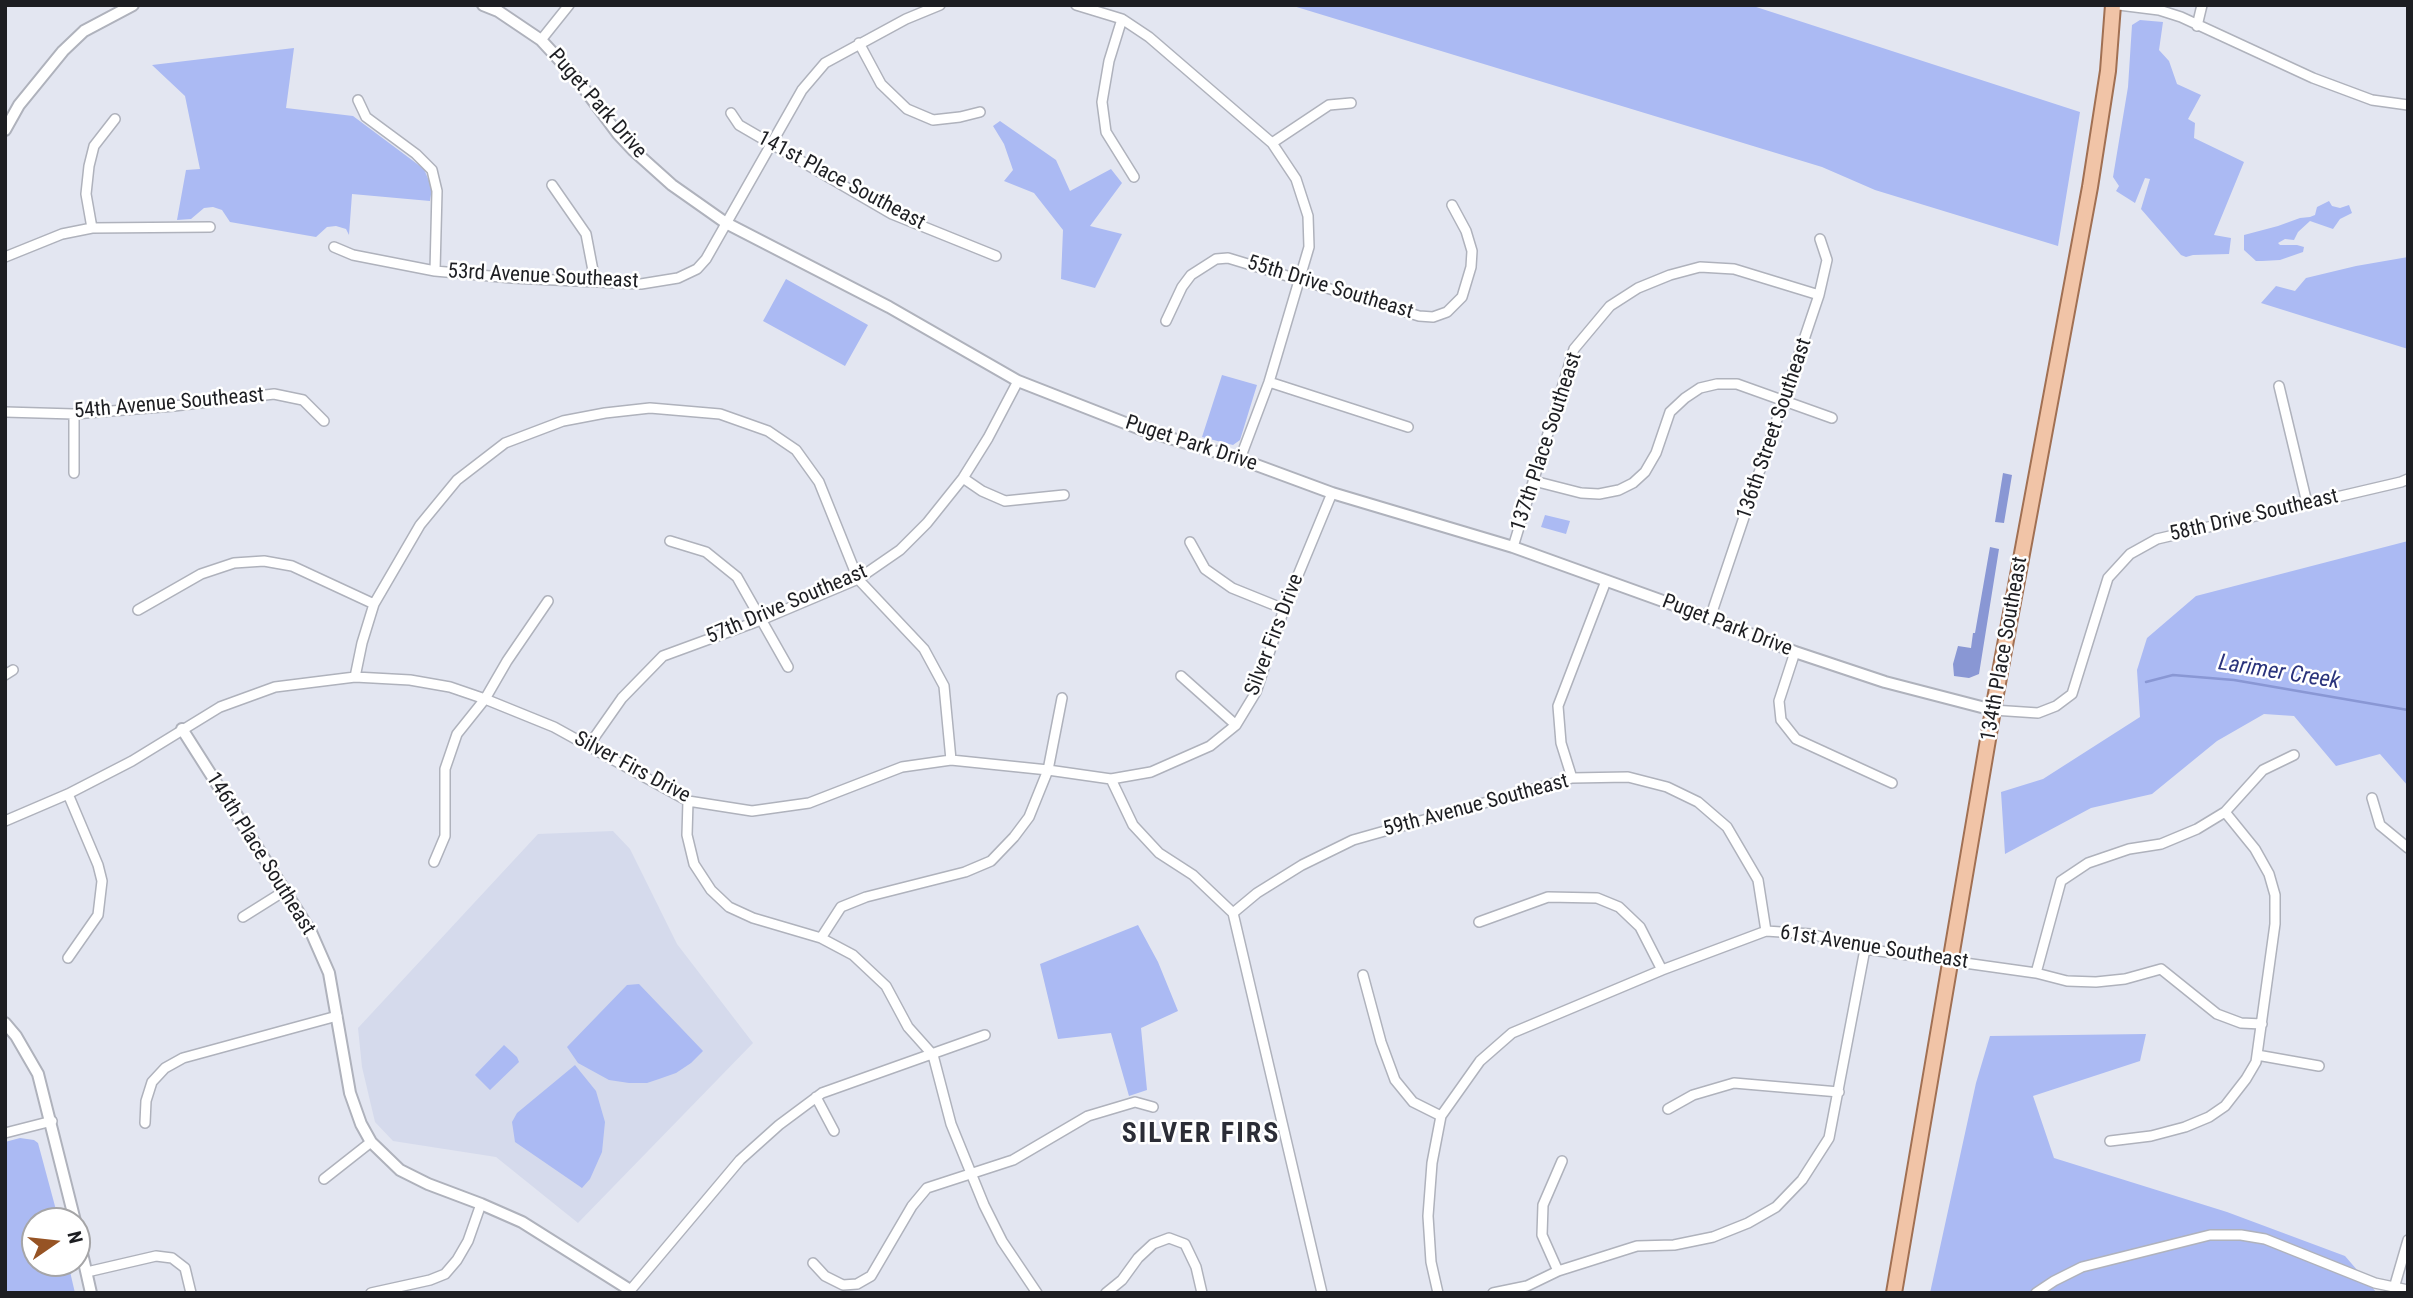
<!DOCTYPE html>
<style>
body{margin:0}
#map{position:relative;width:2413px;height:1298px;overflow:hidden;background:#e3e6f1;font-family:"Roboto Condensed",sans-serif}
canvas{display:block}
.frame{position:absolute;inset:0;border:7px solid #1d1e22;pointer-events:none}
.north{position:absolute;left:21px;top:1207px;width:70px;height:70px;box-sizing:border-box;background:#fff;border:2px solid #a5a5a7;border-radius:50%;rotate:76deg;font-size:19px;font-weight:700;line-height:28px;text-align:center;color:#1d1e22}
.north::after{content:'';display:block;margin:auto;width:24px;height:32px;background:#965324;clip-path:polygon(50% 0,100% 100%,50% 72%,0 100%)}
</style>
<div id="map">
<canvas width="2413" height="1298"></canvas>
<div class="frame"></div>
<div class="north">N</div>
</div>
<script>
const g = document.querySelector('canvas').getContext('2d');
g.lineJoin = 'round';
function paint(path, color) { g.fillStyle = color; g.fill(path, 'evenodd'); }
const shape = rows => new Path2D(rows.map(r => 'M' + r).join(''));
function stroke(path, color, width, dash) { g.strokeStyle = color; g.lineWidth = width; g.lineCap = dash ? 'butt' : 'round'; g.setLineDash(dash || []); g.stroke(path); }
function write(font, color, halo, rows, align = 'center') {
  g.font = font + ' "Roboto Condensed",sans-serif'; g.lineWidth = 5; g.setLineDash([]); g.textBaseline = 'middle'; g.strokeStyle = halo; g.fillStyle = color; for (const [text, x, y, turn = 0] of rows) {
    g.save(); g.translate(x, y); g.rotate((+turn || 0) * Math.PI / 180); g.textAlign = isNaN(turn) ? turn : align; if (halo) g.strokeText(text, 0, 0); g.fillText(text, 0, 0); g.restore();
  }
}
paint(shape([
 [613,831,630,849,677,944,753,1043,578,1223,496,1157,393,1141,375,1122,362,1067,358,1028,538,834]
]), '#d5daec');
paint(shape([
 [1290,5,1750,5,2080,112,2058,246,1875,190,1822,167],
 [2140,20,2163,22,2159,50,2169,61,2177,84,2201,95,2188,119,2195,123,2194,138,2244,162,2214,235,2231,238,2229,254,2193,255,2186,257,2181,255,2141,209,2150,179,2145,178,2135,203,2116,191,2119,186,2113,177,2128,87,2132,25],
 [294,48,286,108,353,116,424,169,432,188,430,201,352,194,349,235,346,229,336,226,327,227,316,237,230,222,222,210,213,207,204,208,191,219,177,220,186,170,200,169,185,96,152,65],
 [1000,121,1056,160,1070,191,1111,169,1122,183,1090,226,1122,234,1095,288,1061,279,1063,230,1034,193,1004,181,1013,170,1004,144,993,126],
 [2329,201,2332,206,2340,208,2349,205,2352,213,2340,219,2333,229,2310,221,2298,232,2294,240,2285,239,2278,243,2280,245,2297,245,2304,247,2303,252,2280,260,2262,261,2256,261,2244,250,2244,235,2278,226,2300,218,2310,217,2315,215,2317,207],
 [2408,257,2408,349,2261,303,2276,286,2295,291,2306,278,2356,266],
 [786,279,868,325,845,366,763,321],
 [1222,375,1257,385,1240,440,1233,445,1202,437],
 [1545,515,1570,521,1566,534,1541,527],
 [2408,541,2408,786,2380,754,2336,766,2294,716,2264,714,2217,741,2152,794,2091,808,2005,854,2001,792,2043,779,2140,717,2137,670,2147,638,2196,596],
 [1138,925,1158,962,1178,1011,1141,1028,1147,1090,1129,1096,1111,1033,1058,1039,1040,964],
 [639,984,703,1051,691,1063,676,1073,659,1079,647,1083,629,1083,609,1080,578,1063,567,1047,627,985],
 [2146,1034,2140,1061,2033,1096,2054,1158,2227,1212,2345,1256,2377,1293,1930,1293,1976,1083,1990,1036],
 [504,1045,517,1057,519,1062,490,1090,475,1075],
 [575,1065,596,1091,605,1122,602,1152,590,1179,582,1188,515,1142,512,1122,517,1113],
 [20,1138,34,1140,38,1143,59,1221,35,1221,35,1263,68,1263,75,1293,5,1293,5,1142]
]), '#abbaf3');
paint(shape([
 [2003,473,2012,475,2004,523,1995,522],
 [1990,547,1999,549,1979,674,1969,678,1954,676,1953,664,1958,646,1971,648,1973,633,1975,633]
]), '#8997d4');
stroke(shape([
 [2146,682,2173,675,2234,680,2408,710]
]), '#8997d4', 2.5);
const minor = shape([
 [1076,5,1122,19,1149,37,1272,143,1296,179,1308,216,1309,247,1269,382,1240,459],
 [2119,5,2159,10,2181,17,2313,78,2372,100,2408,105],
 [1122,19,1109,61,1102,102,1106,132,1134,177],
 [2197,26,2202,5],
 [541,40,569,5],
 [859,43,881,84,907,109,933,120,960,117,980,112],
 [358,100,366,117,416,154,432,170,437,191,435,271],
 [731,113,739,125,892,214,996,256],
 [1272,143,1329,105,1351,103],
 [552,185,586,234,595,281],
 [92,228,86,194,89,166,94,146,115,119],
 [334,247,353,255,435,271,512,278,641,284,678,278,697,269,706,259,802,90,825,63,906,19,940,5],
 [5,257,62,234,92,228,210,227],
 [1166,321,1182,287,1191,275,1216,259,1228,258,1419,316,1433,317,1447,312,1462,297,1471,267,1472,251,1466,231,1452,205],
 [1269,382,1408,427],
 [2279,386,2307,503],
 [5,412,74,414,174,406,274,394,303,400,324,421],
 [74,473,74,414],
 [963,478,982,491,1005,501,1064,495],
 [1534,481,1581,493,1599,494,1619,490,1633,483,1645,472,1656,453,1670,412,1685,398,1700,388,1717,384,1737,384,1832,418],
 [670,541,706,552,737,577,788,667],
 [1190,542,1205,569,1232,588,1284,609],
 [1513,547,1574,349,1610,306,1638,288,1670,275,1700,267,1734,269,1819,295],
 [138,610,201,574,234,563,264,561,292,566,374,604],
 [1710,618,1819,295,1827,260,1820,239],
 [1795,652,1779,701,1781,720,1796,739,1892,783],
 [5,675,13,670],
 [1181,676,1236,725],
 [355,677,362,643,374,604,420,525,457,480,505,443,563,421,605,413,650,408,720,414,768,431,796,450,819,482,858,579,924,649,944,686,951,760],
 [1993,710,2038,713,2056,706,2072,694,2108,578,2130,554,2157,539,2401,482,2408,479],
 [589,745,622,698,663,656,761,620,858,579,900,550,927,523,963,478,988,438,1018,381],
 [1572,778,1561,743,1558,706,1606,581],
 [1111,779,1133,825,1159,853,1193,875,1233,913,1322,1293],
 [68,794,98,865,102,881,98,915,68,958],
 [2372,798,2380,825,2408,848],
 [688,801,687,835,694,864,711,890,729,907,753,918,821,938,853,955,886,986,908,1027,933,1055,951,1124,984,1205,1002,1241,1037,1293],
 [5,821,68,794,132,761,220,707,275,687,355,677,410,680,450,687,485,699,554,727,688,801,752,811,809,803,902,767,951,760,1048,770,1111,779,1151,772,1210,746,1236,725,1256,692,1284,609,1332,493],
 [434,862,445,836,445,769,457,734,485,699,507,661,548,601],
 [1233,913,1257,893,1302,865,1353,840,1572,778,1628,777,1667,787,1698,802,1727,827,1758,880,1766,931],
 [243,917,286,890],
 [1479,922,1548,897,1597,898,1619,907,1640,927,1662,970],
 [821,938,841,907,866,897,965,872,991,861,1014,837,1029,817,1048,770,1062,698],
 [2036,973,2061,881,2088,863,2129,849,2161,844,2197,829,2225,812,2263,770,2294,755],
 [1363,975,1381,1042,1395,1080,1413,1102,1441,1116,1432,1163,1428,1216,1431,1262,1438,1293],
 [2257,1055,2319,1066],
 [816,1097,834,1131],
 [1668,1109,1693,1095,1734,1083,1839,1092],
 [1441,1116,1480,1061,1512,1033,1662,970,1766,931,1811,934,1865,949,2036,973,2067,981,2096,982,2125,979,2161,969,2217,1014,2241,1023,2262,1024],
 [145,1123,146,1101,152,1082,165,1068,183,1058,337,1016],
 [5,1133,52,1121],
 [2110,1141,2151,1136,2185,1127,2209,1117,2225,1106,2246,1079,2256,1062,2275,924,2275,895,2269,874,2255,849,2225,812],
 [324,1179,371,1142],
 [813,1263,825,1276,843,1285,857,1284,871,1276,912,1206,927,1188,1013,1160,1088,1116,1135,1102,1153,1107],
 [1558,1271,1542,1235,1543,1205,1562,1161],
 [87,1272,156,1256,172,1258,185,1268,191,1293],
 [2394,1288,2408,1240],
 [371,1293,430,1280,445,1274,457,1260,468,1241,481,1204],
 [628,1293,740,1160,779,1125,822,1093,985,1035],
 [1106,1293,1122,1280,1138,1258,1153,1244,1169,1238,1185,1244,1196,1267,1202,1293],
 [1493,1293,1527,1286,1558,1271,1637,1246,1674,1245,1713,1237,1748,1223,1776,1207,1802,1180,1829,1138,1865,949],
 [2036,1293,2054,1281,2082,1267,2210,1235,2241,1235,2265,1239,2375,1283,2408,1290]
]);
const tertiary = shape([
 [483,5,498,11,541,40,577,79,618,134,633,150,672,185,726,223,889,307,1018,381,1143,430,1240,459,1332,493,1513,547,1710,618,1795,652,1885,682,1993,710],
 [5,130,19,105,63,51,84,31,133,5],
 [182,729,311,932,329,973,350,1093,361,1124,371,1142,400,1170,428,1184,481,1204,522,1222,630,1290],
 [5,1023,16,1036,38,1074,75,1221],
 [77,1231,91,1293]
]);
const primary = shape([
 [1894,1293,1993,710,2090,187,2108,71,2113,5]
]);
stroke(minor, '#afb2bc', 12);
stroke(tertiary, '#afb2bc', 14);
stroke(primary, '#a17053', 18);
stroke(minor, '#fff', 9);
stroke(tertiary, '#fff', 10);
stroke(primary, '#f1c4a7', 14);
write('21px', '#1d1e22', '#fff', [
 ["Puget Park Drive",597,104,49],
 ["141st Place Southeast",841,181,28],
 ["53rd Avenue Southeast",543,277,3],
 ["55th Drive Southeast",1330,288,17],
 ["54th Avenue Southeast",169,404,-5],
 ["136th Street Southeast",1775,429,-71],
 ["137th Place Southeast",1547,442,-72],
 ["Puget Park Drive",1191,444,18],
 ["58th Drive Southeast",2254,516,-13],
 ["57th Drive Southeast",787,605,-23],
 ["Puget Park Drive",1727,626,21],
 ["Silver Firs Drive",1275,635,-69],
 ["134th Place Southeast",2005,649,-80],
 ["Silver Firs Drive",632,768,28],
 ["59th Avenue Southeast",1476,806,-15],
 ["146th Place Southeast",260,854,58],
 ["61st Avenue Southeast",1874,948,9]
]);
write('italic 23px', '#2b347c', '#fff', [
 ["Larimer Creek",2279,673,9]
]);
g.letterSpacing = '2px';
write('bold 28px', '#2b2d36', '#fff', [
 ["SILVER FIRS",1201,1135]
]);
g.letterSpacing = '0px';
</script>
